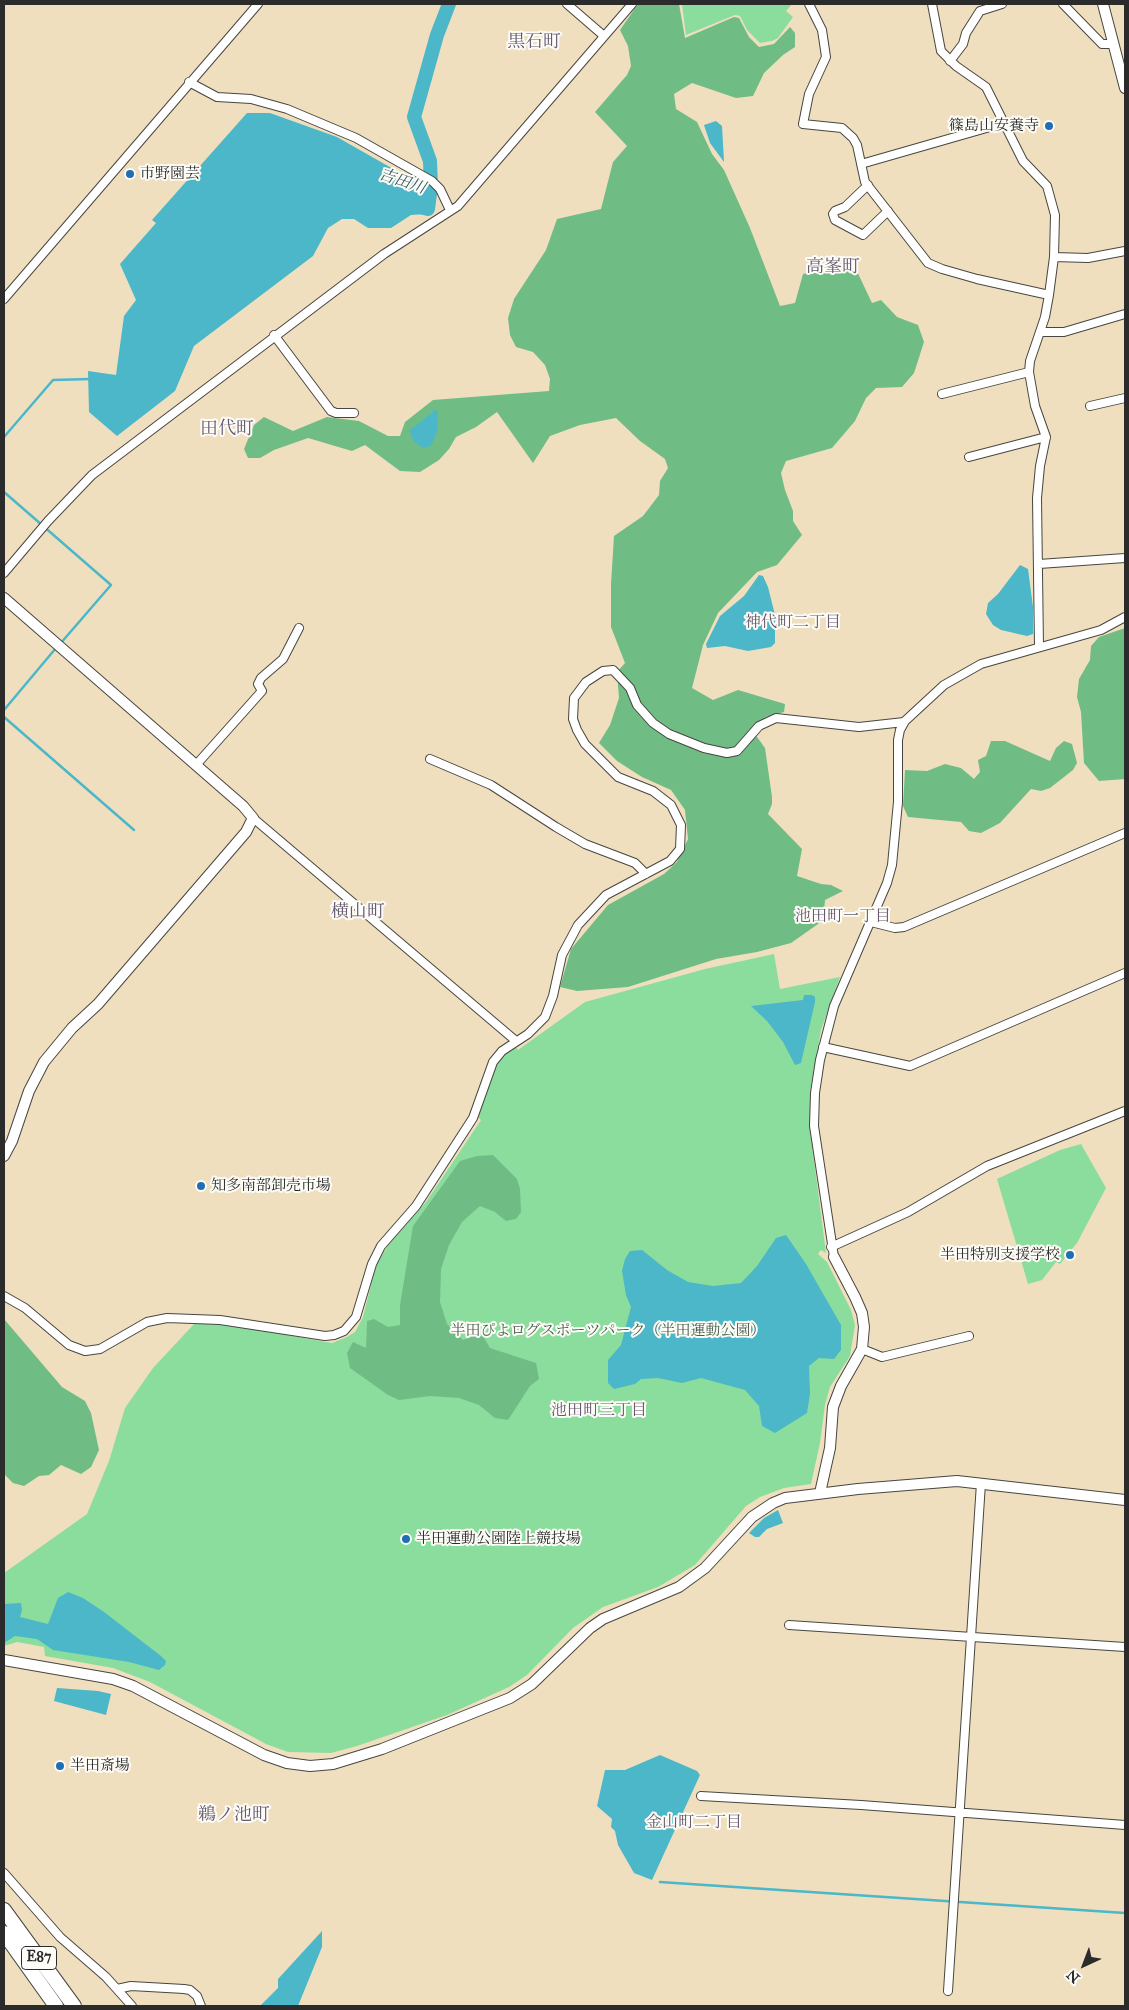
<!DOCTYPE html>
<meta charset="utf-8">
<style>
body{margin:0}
#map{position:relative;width:1129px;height:2010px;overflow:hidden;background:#efdfbe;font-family:"IM FELL Great Primer",serif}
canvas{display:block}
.frame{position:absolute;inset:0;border:5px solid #2b2b2b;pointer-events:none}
.north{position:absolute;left:1059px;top:1940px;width:50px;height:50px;-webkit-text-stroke:4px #fdfcf7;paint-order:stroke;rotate:223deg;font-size:14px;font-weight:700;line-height:20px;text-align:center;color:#2b2b2b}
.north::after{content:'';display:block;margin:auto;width:18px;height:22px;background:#2b2b2b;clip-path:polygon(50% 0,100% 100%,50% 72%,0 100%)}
</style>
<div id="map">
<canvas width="1129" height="2010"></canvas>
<div class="frame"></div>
<div class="north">N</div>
</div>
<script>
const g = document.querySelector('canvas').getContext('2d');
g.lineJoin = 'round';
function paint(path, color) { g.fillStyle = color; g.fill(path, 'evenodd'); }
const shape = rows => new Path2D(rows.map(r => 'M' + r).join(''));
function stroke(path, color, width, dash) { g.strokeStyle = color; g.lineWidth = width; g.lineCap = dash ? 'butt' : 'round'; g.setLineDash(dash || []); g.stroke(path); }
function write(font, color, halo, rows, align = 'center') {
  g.font = font + ' "IM FELL Great Primer","Noto Serif JP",serif'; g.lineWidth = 4; g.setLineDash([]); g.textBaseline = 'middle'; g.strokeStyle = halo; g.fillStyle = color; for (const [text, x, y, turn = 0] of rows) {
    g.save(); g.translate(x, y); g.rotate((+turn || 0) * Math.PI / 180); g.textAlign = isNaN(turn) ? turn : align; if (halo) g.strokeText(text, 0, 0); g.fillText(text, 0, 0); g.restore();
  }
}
paint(shape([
 [682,4,792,4,786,11,793,17,778,38,772,41,760,43,747,30,740,16,735,15,686,35],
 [774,954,780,989,840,977,821,1030,810,1092,810,1129,826,1253,821,1250,818,1254,827,1262,851,1310,855,1325,850,1356,830,1387,825,1405,820,1443,811,1484,784,1488,760,1497,746,1506,695,1565,658,1587,603,1607,573,1628,527,1675,509,1687,447,1715,357,1746,331,1753,288,1752,266,1744,150,1682,113,1668,45,1656,44,1647,17,1642,4,1646,4,1573,87,1514,109,1461,125,1408,153,1368,195,1323,220,1323,332,1343,347,1337,355,1332,363,1317,376,1265,389,1244,426,1202,481,1120,476,1115,489,1075,502,1055,514,1045,518,1050,585,1002,705,969],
 [1081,1144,1106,1188,1077,1243,1060,1264,1056,1262,1042,1280,1028,1284,997,1179,1060,1150]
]), '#8bdd9e');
paint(shape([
 [638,4,679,4,685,38,734,17,739,18,749,37,759,47,774,44,790,27,795,33,795,47,783,55,764,73,753,96,736,98,692,83,674,94,676,109,697,122,712,154,724,170,750,228,780,306,795,303,803,274,853,263,872,303,881,300,897,317,918,325,924,342,914,373,902,387,876,388,866,398,855,421,832,448,786,461,781,473,785,490,793,511,793,521,802,535,777,565,757,572,718,613,703,645,692,688,713,700,738,690,785,704,784,712,766,717,752,730,765,748,772,797,772,804,768,814,802,849,797,876,821,884,831,885,843,891,825,900,824,912,818,924,791,943,757,952,716,959,628,987,577,991,560,987,571,949,608,905,664,874,677,862,688,839,685,810,671,790,642,777,617,761,599,743,610,725,619,698,617,672,625,663,611,627,611,584,614,536,643,516,659,495,660,481,668,468,665,459,640,441,616,418,580,425,550,436,533,463,497,412,476,427,456,437,449,449,439,460,420,472,400,471,365,445,352,451,308,438,274,450,260,458,248,458,244,449,254,425,264,417,293,431,327,417,359,421,388,436,400,436,405,422,433,400,549,391,550,379,545,365,533,352,516,347,510,335,508,318,514,299,546,250,557,219,601,209,613,162,627,146,595,112,627,75,631,66,628,46,620,30],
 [1125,628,1125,779,1099,781,1084,763,1081,712,1077,697,1079,679,1090,660,1091,646,1099,637],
 [991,741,1005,741,1050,761,1056,748,1064,741,1072,744,1077,763,1073,770,1050,788,1041,791,1031,789,1000,823,981,833,969,831,961,822,908,817,903,806,905,770,927,771,945,764,961,768,974,779,980,772,978,760,986,756],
 [493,1155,517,1179,520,1189,521,1212,516,1219,506,1221,495,1212,480,1206,462,1222,449,1245,441,1269,440,1302,447,1324,463,1340,476,1335,483,1336,490,1348,536,1363,539,1379,530,1386,508,1420,495,1418,479,1405,459,1398,430,1396,399,1400,388,1395,350,1368,347,1353,353,1342,366,1348,367,1321,374,1319,388,1327,400,1325,400,1305,413,1226,460,1161,477,1156],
 [4,1319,62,1387,85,1401,91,1413,99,1450,91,1467,81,1474,61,1465,49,1475,39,1476,24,1486,13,1483,4,1474]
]), '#70bc85');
paint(shape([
 [247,113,270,113,337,137,425,187,424,214,411,215,391,228,368,228,354,219,342,219,328,228,313,256,194,346,175,391,117,436,89,412,88,371,116,375,124,316,136,300,120,264,156,223,152,220],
 [716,121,722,126,724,162,710,143,704,125],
 [435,410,438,412,437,432,431,446,423,448,414,441,409,431],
 [1020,565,1028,569,1033,607,1033,634,1027,636,1001,630,993,625,986,614,988,603,998,594],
 [759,575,763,576,768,587,775,615,775,643,771,647,748,651,725,646,707,648,706,644,720,616,744,596],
 [804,995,812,995,815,997,815,1002,801,1063,795,1065,783,1042,767,1021,751,1006,803,1000],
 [786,1235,806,1264,841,1325,841,1350,834,1359,819,1358,809,1366,810,1394,807,1413,775,1433,762,1426,759,1406,745,1390,701,1378,682,1383,658,1378,641,1379,635,1384,614,1389,608,1383,608,1360,621,1345,631,1307,626,1295,622,1271,625,1259,630,1251,642,1250,667,1270,688,1282,713,1286,741,1283,757,1266,776,1238],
 [778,1510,783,1523,767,1529,759,1537,755,1537,749,1533,764,1518],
 [68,1592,83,1598,104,1612,161,1656,166,1661,165,1665,159,1670,129,1662,53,1650,37,1639,15,1636,4,1643,4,1604,21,1603,22,1610,20,1617,48,1624,58,1598],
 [57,1688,98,1691,111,1694,106,1715,54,1701],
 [660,1755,697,1771,700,1775,652,1880,634,1873,618,1845,615,1831,611,1827,612,1819,597,1806,605,1770,625,1770],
 [322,1931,322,1947,298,2006,260,2006,278,1988,278,1979]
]), '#4bb7c8');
stroke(shape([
 [4,437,53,380,91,379],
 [4,492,111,585,60,644],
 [4,710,56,648],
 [4,717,134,830],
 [660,1882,1125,1913]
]), '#4bb7c8', 2.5);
stroke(shape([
 [407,204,428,209,431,186,430,161,414,117,437,35,449,4]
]), '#4bb7c8', 14);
const street = shape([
 [567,4,604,36],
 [809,4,822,30,826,57,809,94,803,124,842,128,853,138,857,145,865,182,928,263,942,269,977,279,1049,295],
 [932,4,941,51,956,66,986,87,1023,161,1047,186,1055,215,1054,257,1049,295,1045,317,1030,361,1029,372,1035,406,1046,437,1040,466,1037,498,1039,647],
 [1063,4,1102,44,1113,44],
 [950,61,963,44,966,33,980,11,1002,4],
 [189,82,217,97,251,99,287,109,356,138,432,181,440,189,450,210],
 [861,164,1004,123],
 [868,185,845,207,835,211,833,214,835,220,863,235,888,211],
 [1054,257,1088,258,1125,251],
 [4,299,258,4],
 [1040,332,1064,332,1125,314],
 [274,335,331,411,336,413,354,413],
 [942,394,1029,372],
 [1090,406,1125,398],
 [969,457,1046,437],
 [1039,564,1125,558],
 [4,573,48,521,92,475,384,254,458,206,632,4],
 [430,759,491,785,556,827,585,844,635,863,646,874],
 [196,765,262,691,258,684,261,678,283,659,299,628],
 [253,818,516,1041],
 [871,922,895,928,904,927,1125,833],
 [823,1047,910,1066,1125,973],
 [831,1247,908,1212,987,1166,1125,1111],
 [834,1257,814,1126,815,1093,820,1060,834,1006,887,883,892,865,898,802,898,740,900,730,905,721,944,685,981,664,1101,630,1125,617],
 [4,1296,25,1308,69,1345,85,1351,100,1349,147,1322,167,1318,220,1320,325,1336,334,1335,344,1331,356,1317,372,1264,381,1246,416,1206,473,1118,493,1062,502,1051,528,1034,545,1017,553,996,562,955,578,925,606,895,670,861,680,849,681,825,671,805,653,791,618,777,585,744,577,730,573,719,574,698,586,682,603,671,613,670,630,688,637,705,653,723,669,734,704,748,727,753,737,751,759,726,776,718,859,727,904,722],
 [862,1349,882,1357,969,1336],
 [789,1625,1125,1647],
 [701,1796,861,1805,1125,1825],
 [4,1873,60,1937,106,1977,132,2006],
 [117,1989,131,1986,184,1989,190,1990,197,1996,201,2006],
 [948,1991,981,1483]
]);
const secondary = shape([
 [1103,4,1125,88],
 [4,598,243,806,253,818,246,832,98,1004,72,1028,44,1062,29,1091,12,1141,4,1156],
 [820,1493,830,1448,833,1407,841,1386,862,1349,864,1327,862,1313,855,1297,834,1257],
 [4,1660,113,1679,133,1686,264,1755,287,1763,310,1766,333,1764,382,1749,510,1698,532,1684,590,1628,603,1619,679,1587,705,1568,752,1517,773,1503,785,1498,858,1489,957,1481,1125,1500]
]);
const highway = shape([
 [4,1910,74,2006],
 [4,1933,56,2006]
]);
stroke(street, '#484641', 10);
stroke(secondary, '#484641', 12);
stroke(highway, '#484641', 16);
stroke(street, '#fff', 8);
stroke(secondary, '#fff', 10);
stroke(highway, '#fff', 14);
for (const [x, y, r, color] of [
 [1049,126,5,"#1f6fb2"],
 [130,174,5,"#1f6fb2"],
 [201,1186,5,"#1f6fb2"],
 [1070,1255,5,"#1f6fb2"],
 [406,1539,5,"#1f6fb2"],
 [60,1766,5,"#1f6fb2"]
]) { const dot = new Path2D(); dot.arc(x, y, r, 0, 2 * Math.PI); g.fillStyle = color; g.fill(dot); stroke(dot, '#fdfcf7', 2); }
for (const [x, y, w] of [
 [39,1958,35]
]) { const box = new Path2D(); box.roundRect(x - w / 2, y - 11.5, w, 23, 4); g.fillStyle = '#fdfcf7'; g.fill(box); stroke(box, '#2b2b2b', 1); }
write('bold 14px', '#2b2b2b', null, [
 ["E87",39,1958]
]);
write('15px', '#2b2b2b', '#fdfcf7', [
 ["篠島山安養寺",1039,126,"right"],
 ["市野園芸",140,174],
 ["知多南部卸売市場",211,1186],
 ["半田特別支援学校",1060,1255,"right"],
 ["半田運動公園陸上競技場",416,1539],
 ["半田斎場",70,1766]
], 'left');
write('15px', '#48604e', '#fdfcf7', [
 ["半田ぴよログスポーツパーク（半田運動公園）",608,1331]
]);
write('italic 16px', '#365c62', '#fdfcf7', [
 ["吉田川",402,182,19]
]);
write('16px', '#665a72', '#fdfcf7', [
 ["神代町二丁目",793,623],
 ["池田町一丁目",843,917],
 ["池田町三丁目",599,1411],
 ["金山町二丁目",694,1823]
]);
write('18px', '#665a72', '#fdfcf7', [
 ["黒石町",534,43],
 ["高峯町",833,268],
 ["田代町",227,430],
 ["横山町",358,913],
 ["鵜ノ池町",234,1816]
]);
</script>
